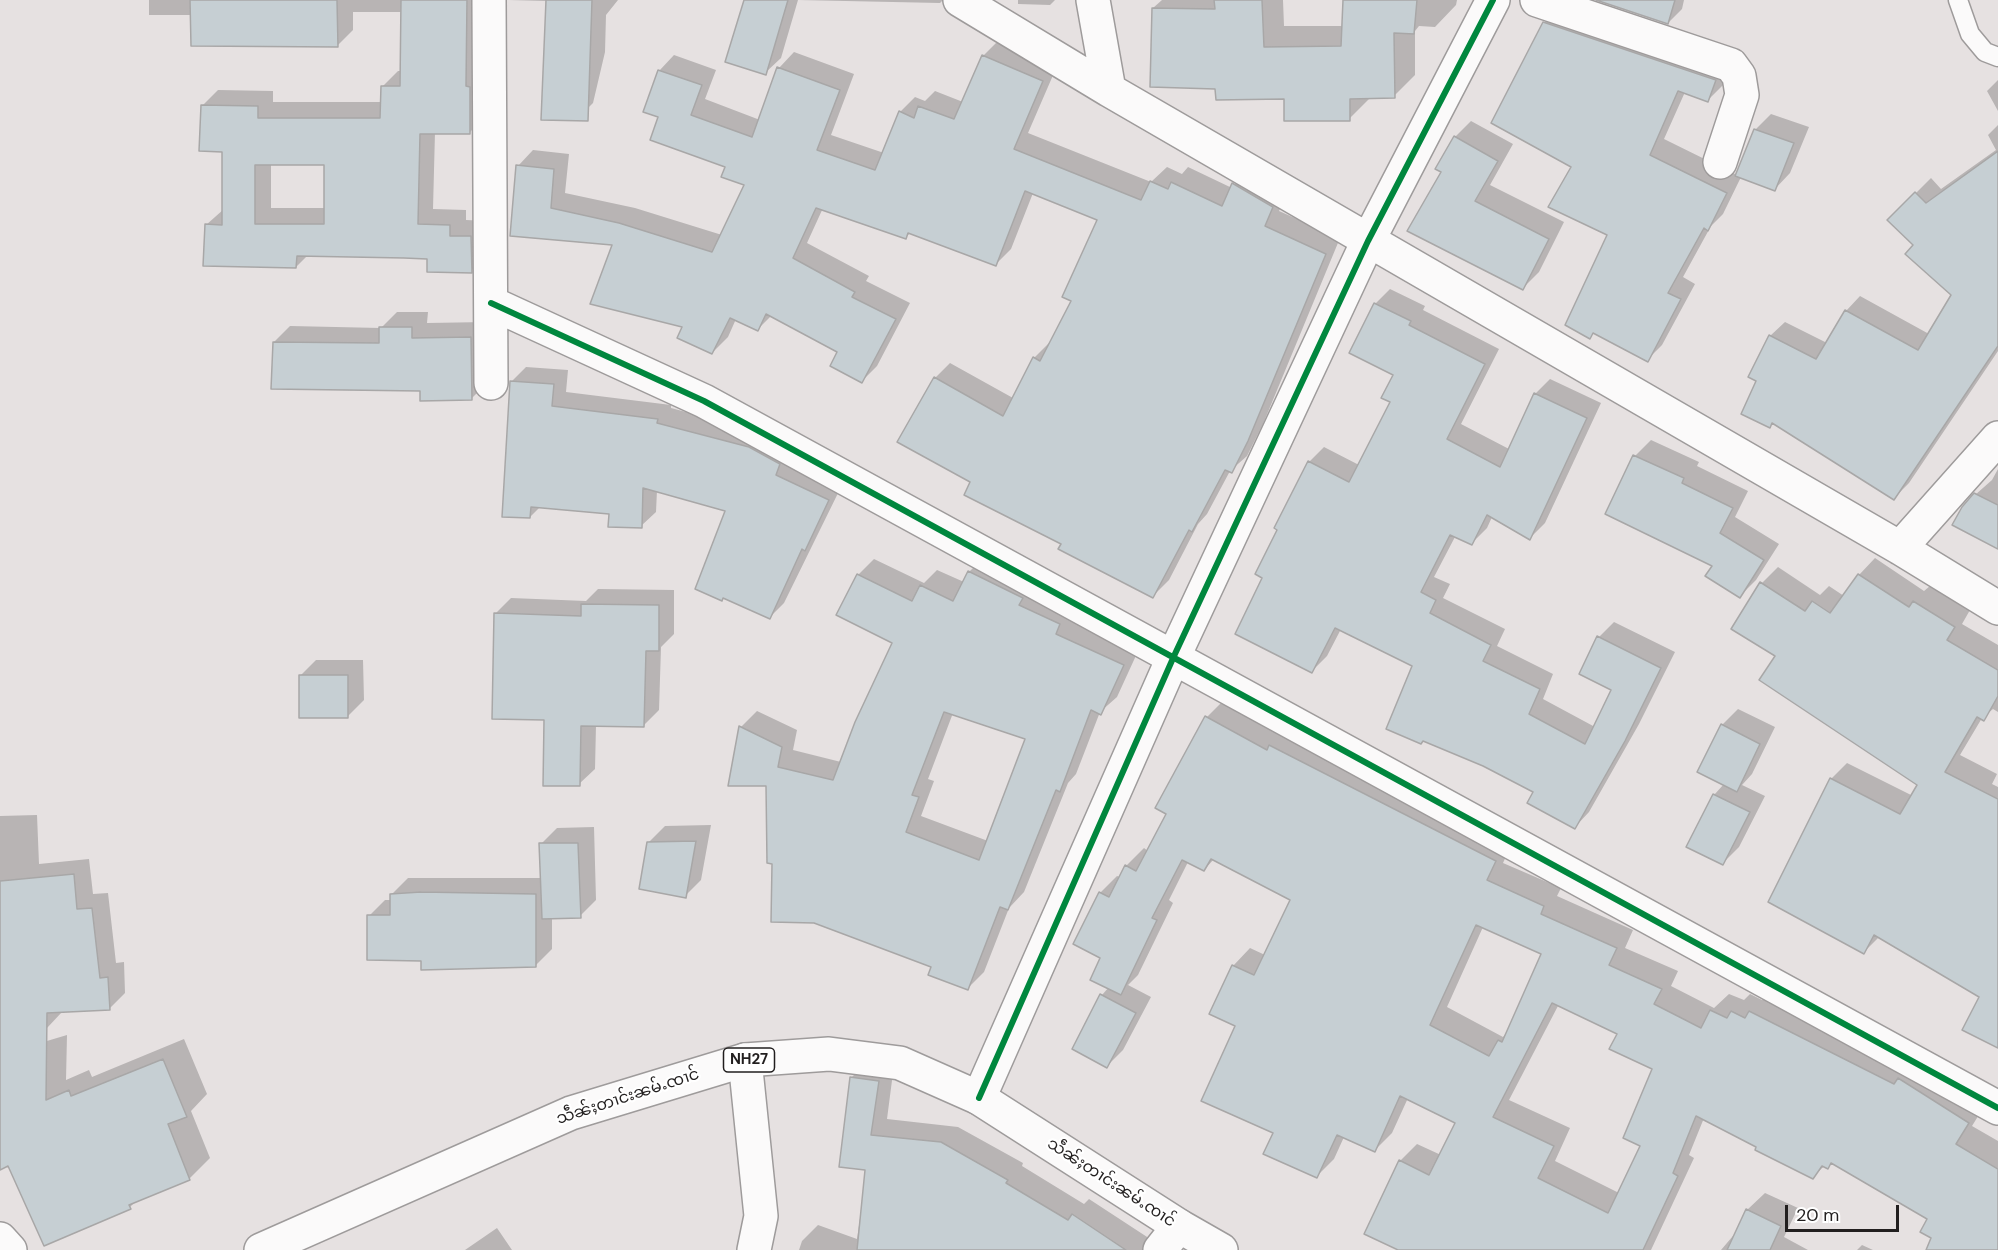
<!DOCTYPE html>
<meta charset="utf-8">
<style>
body{margin:0}
#map{position:relative;width:1998px;height:1250px;overflow:hidden;background:#e6e1e1;font-family:"DM Sans",sans-serif}
canvas{display:block}
.scale{position:absolute;left:1785px;top:1205px;width:114px;height:27px;box-sizing:border-box;border:3px solid #221f1f;border-top:0;padding-left:8px;font-size:18px;line-height:21px;white-space:nowrap;color:#221f1f;-webkit-text-stroke:4px #fff;paint-order:stroke}
</style>
<div id="map">
<canvas width="1998" height="1250"></canvas>
<div class="scale">20 m</div>
</div>
<script>
const g = document.querySelector('canvas').getContext('2d');
g.lineJoin = 'round';
function paint(path, color) { g.fillStyle = color; g.fill(path, 'evenodd'); }
const shape = rows => new Path2D(rows.map(r => 'M' + r).join(''));
function stroke(path, color, width, dash) { g.strokeStyle = color; g.lineWidth = width; g.lineCap = dash ? 'butt' : 'round'; g.setLineDash(dash || []); g.stroke(path); }
function write(font, color, halo, rows, align = 'center') {
  g.font = font + ' "DM Sans","Noto Sans Myanmar",sans-serif'; g.lineWidth = 4.5; g.setLineDash([]); g.textBaseline = 'middle'; g.strokeStyle = halo; g.fillStyle = color; for (const [text, x, y, turn = 0] of rows) {
    g.save(); g.translate(x, y); g.rotate((+turn || 0) * Math.PI / 180); g.textAlign = isNaN(turn) ? turn : align; if (halo) g.strokeText(text, 0, 0); g.fillText(text, 0, 0); g.restore();
  }
}
paint(shape([
 [149,0,482,0,485,117,469,133,435,132,433,209,466,210,466,220,487,221,487,255,471,271,429,258,308,255,296,267,206,225,224,209,224,151,202,106,218,90,273,91,273,102,382,102,382,87,398,71,402,71,402,12,353,12,353,30,337,46,192,15,149,15],
 [271,163,325,163,325,208,271,208],
 [509,0,618,0,606,15,605,52,593,103,577,119,547,1],
 [746,0,943,0,940,3,798,0,781,58,765,73],
 [1018,0,1055,0,1050,5,1018,4],
 [1162,0,1283,0,1284,26,1343,26,1344,0,1457,0,1456,5,1435,27,1419,26,1415,31,1415,75,1394,96,1370,98,1349,119,1286,98,1217,87,1153,8],
 [1601,0,1684,0,1682,9,1668,23],
 [1559,7,1730,65,1723,85,1708,100,1685,92,1664,139,1737,175,1755,130,1771,114,1809,127,1790,173,1774,190,1741,177,1723,214,1711,226,1683,277,1695,284,1662,345,1647,360,1595,332,1590,337,1609,234,1573,166,1544,23],
 [999,40,1057,66,1028,133,1151,182,1167,167,1182,174,1188,167,1232,188,1249,169,1288,191,1279,211,1340,238,1263,424,1247,456,1230,471,1207,514,1198,524,1169,580,1153,596,1063,543,972,482,935,378,950,363,1013,398,1034,358,1050,342,1073,300,1099,219,1033,193,1011,249,996,264,911,232,906,237,823,208,807,243,869,276,866,281,910,303,877,366,862,381,839,351,772,315,758,329,736,319,728,337,712,353,685,326,614,243,511,234,518,166,533,150,569,154,565,193,635,208,722,235,746,185,727,166,660,116,659,71,674,55,716,70,705,99,760,120,779,68,794,52,854,74,831,135,884,153,900,112,915,97,925,101,935,91,963,102,983,56],
 [1998,80,1998,111,1987,91],
 [1471,121,1513,144,1490,185,1564,222,1539,272,1523,288,1443,172,1455,137],
 [1998,125,1998,351,1909,483,1894,498,1773,422,1770,426,1758,380,1770,336,1785,322,1827,343,1846,311,1860,296,1929,334,1953,295,1915,245,1889,220,1931,178,1941,189,1996,150,1988,135],
 [1390,289,1425,306,1423,310,1499,349,1461,424,1509,449,1535,394,1550,379,1601,403,1545,523,1530,538,1492,517,1487,528,1472,543,1456,535,1434,577,1450,584,1443,598,1505,629,1497,646,1553,674,1543,699,1595,727,1613,689,1599,637,1614,622,1675,652,1639,724,1589,812,1575,827,1535,791,1414,666,1341,629,1327,656,1312,671,1264,577,1309,462,1324,447,1359,465,1392,402,1395,374,1375,304],
 [397,312,428,312,427,323,487,322,487,383,471,399,274,342,290,326,381,328],
 [526,367,568,370,566,392,671,405,671,408,764,433,842,485,784,603,769,618,727,510,657,490,656,512,641,526,610,512,541,506,530,517,511,382],
 [1651,440,1699,462,1697,466,1748,491,1735,517,1779,544,1756,580,1740,596,1714,565,1635,456],
 [1998,469,1998,548,1975,495,1992,480],
 [985,556,1139,649,1117,697,1100,712,1076,774,1068,783,1024,892,1009,908,984,972,968,988,773,863,767,784,730,784,741,727,757,711,797,730,793,750,841,762,894,643,858,575,874,559,924,583,937,570,964,582,969,572],
 [953,713,1027,738,988,841,921,816,934,781,928,779],
 [1875,558,1924,591,1930,586,1970,610,1962,624,1998,645,1998,712,1993,709,1982,718,1960,755,1997,774,1992,784,1998,787,1998,1046,1981,996,1879,937,1864,952,1831,779,1847,763,1913,796,1919,785,1777,656,1762,583,1778,567,1820,595,1829,586,1844,596,1859,575],
 [598,589,674,590,674,634,661,647,659,710,644,725,596,725,595,769,579,784,495,614,511,598,586,601],
 [316,660,363,660,364,700,348,716,300,676],
 [1224,700,1512,843,1503,863,1561,888,1557,896,1633,930,1625,948,1678,971,1671,986,1714,1008,1729,994,1744,1000,1750,994,1762,1000,1768,995,1985,1105,1972,1126,1998,1141,1998,1250,1927,1250,1933,1237,1929,1218,1833,1162,1828,1167,1824,1166,1813,1177,1704,1118,1689,1155,1694,1158,1651,1250,1401,1250,1400,1161,1417,1144,1441,1155,1457,1122,1408,1098,1392,1133,1375,1150,1344,1137,1334,1159,1317,1176,1275,1132,1237,1025,1233,966,1250,948,1265,955,1292,899,1214,859,1204,870,1188,862,1169,900,1173,903,1138,975,1128,985,1151,997,1123,1050,1107,1066,1102,995,1109,987,1102,957,1100,893,1117,876,1120,877,1126,866,1144,848,1148,851,1168,814,1207,717],
 [1483,927,1543,953,1507,1032,1503,1037,1447,1007],
 [1559,1004,1619,1033,1654,1068,1642,1145,1619,1193,1555,1161,1570,1128,1509,1100],
 [1738,709,1775,727,1752,774,1742,785,1765,796,1739,847,1723,863,1714,795,1724,784,1722,725],
 [37,815,39,864,89,859,93,894,108,893,116,963,124,962,125,993,110,1008,62,1012,47,1028,0,1031,0,816],
 [711,825,701,880,685,896,649,842,665,826],
 [594,827,596,900,580,916,552,917,552,949,536,965,422,960,369,916,385,900,392,900,392,894,408,878,542,878,541,844,557,828],
 [67,1035,66,1080,89,1070,92,1077,184,1039,207,1094,191,1111,210,1158,189,1179,137,1200,130,1207,9,1164,0,1169,0,1055],
 [868,1061,894,1065,887,1119,958,1127,1023,1163,1022,1166,1084,1204,1089,1199,1167,1250,799,1250,802,1241,818,1225,857,1239,867,1169,852,1077],
 [1765,1193,1798,1208,1784,1237,1808,1250,1721,1250,1738,1230,1747,1210],
 [497,1228,512,1250,465,1250],
 [1862,1245,1873,1250,1857,1250]
]), '#0003');
const building = shape([
 [190,0,337,0,338,47,191,46,190,0],
 [401,0,467,0,466,86,470,87,470,134,420,134,418,224,450,225,450,236,471,236,472,273,427,272,427,259,404,258,297,256,296,268,203,266,205,224,222,225,222,152,199,151,201,105,258,106,258,118,380,118,381,86,400,86,401,0],
 [255,165,324,165,324,224,255,224,255,165],
 [546,0,592,0,588,121,541,120,546,0],
 [744,0,788,0,766,75,725,62,744,0],
 [1214,0,1262,0,1264,47,1341,46,1343,0,1417,0,1414,34,1394,33,1395,98,1350,99,1350,121,1284,121,1284,99,1216,100,1215,89,1150,87,1152,8,1215,9,1214,0],
 [1596,0,1675,0,1668,24,1596,0],
 [1543,22,1716,80,1708,102,1678,91,1650,155,1727,193,1708,231,1704,228,1668,293,1681,299,1648,362,1593,333,1590,339,1565,325,1607,235,1548,207,1571,167,1491,123,1543,22],
 [982,55,1043,81,1014,149,1141,200,1150,181,1168,189,1171,182,1222,206,1232,183,1273,207,1265,226,1326,254,1248,441,1232,473,1225,470,1192,532,1189,530,1153,598,1058,549,1061,544,964,495,970,482,897,442,934,377,1003,416,1033,357,1040,361,1071,301,1062,297,1097,220,1025,191,996,266,908,233,906,239,816,208,793,258,855,292,852,297,896,319,862,383,830,366,837,352,766,314,758,331,730,318,712,354,677,338,682,327,590,304,612,245,510,236,516,165,554,169,551,208,619,223,712,252,744,185,721,177,725,167,650,140,658,117,643,112,658,70,702,85,691,115,752,137,777,67,840,90,817,150,875,170,899,111,914,118,918,106,954,119,982,55],
 [1754,129,1794,143,1775,191,1735,176,1754,129],
 [1454,136,1498,161,1475,201,1549,239,1523,290,1407,231,1441,172,1435,169,1454,136],
 [1998,151,1998,346,1894,500,1772,423,1770,428,1741,414,1756,381,1748,377,1769,335,1816,359,1845,310,1918,350,1951,295,1905,254,1913,245,1887,220,1915,192,1926,203,1998,151],
 [1374,303,1411,321,1409,325,1485,364,1447,439,1500,467,1534,393,1587,418,1530,540,1487,515,1472,545,1450,535,1421,592,1436,600,1430,613,1491,645,1483,661,1540,689,1529,714,1585,744,1611,690,1579,674,1597,636,1661,668,1625,741,1575,829,1527,803,1533,792,1483,766,1423,741,1421,744,1386,729,1412,666,1335,628,1312,673,1235,634,1262,578,1255,574,1277,530,1274,528,1308,461,1349,482,1390,402,1381,398,1393,375,1349,353,1374,303],
 [379,327,412,327,412,338,471,337,472,400,420,401,420,391,271,389,273,342,379,343,379,327],
 [510,381,554,384,552,406,658,419,657,423,749,447,780,464,776,475,829,500,805,551,802,549,770,619,723,598,722,601,695,589,725,511,643,488,642,528,608,527,609,514,531,507,530,518,502,517,510,381],
 [1633,455,1684,478,1682,483,1733,508,1720,533,1764,560,1740,598,1705,576,1712,566,1605,514,1633,455],
 [1974,493,1998,505,1998,549,1952,525,1962,507,1974,493],
 [968,571,1023,598,1019,605,1060,624,1056,634,1124,665,1101,715,1091,710,1060,792,1056,790,1008,910,1000,907,968,990,928,975,931,967,814,923,771,922,772,864,767,863,766,786,728,786,739,726,782,747,778,767,833,780,855,722,892,643,836,615,857,574,912,601,920,585,953,601,968,571],
 [944,712,1025,739,979,860,906,832,919,797,912,795,944,712],
 [1858,574,1909,607,1913,601,1955,627,1947,640,1998,670,1998,696,1984,721,1977,717,1945,772,1998,799,1998,1048,1962,1030,1979,997,1874,935,1864,954,1768,902,1830,778,1900,814,1917,785,1759,680,1775,656,1731,629,1760,582,1805,611,1812,601,1830,613,1858,574],
 [581,604,659,605,659,651,646,651,644,727,581,726,580,786,543,786,544,720,492,719,494,613,581,616,581,604],
 [299,675,348,675,348,718,299,718,299,675],
 [1205,716,1267,750,1269,745,1496,861,1487,880,1544,906,1541,914,1617,948,1609,965,1662,989,1654,1004,1701,1028,1710,1010,1727,1018,1731,1011,1745,1018,1749,1011,1894,1084,1898,1078,1969,1123,1956,1144,1998,1169,1998,1250,1926,1250,1931,1238,1920,1232,1927,1219,1831,1163,1828,1169,1822,1166,1813,1179,1755,1150,1756,1147,1696,1116,1673,1173,1678,1176,1643,1250,1398,1250,1364,1234,1399,1160,1429,1175,1455,1123,1400,1096,1375,1152,1337,1135,1317,1178,1263,1154,1273,1133,1201,1101,1235,1026,1209,1014,1232,965,1254,975,1290,900,1211,859,1204,871,1182,860,1152,918,1157,920,1121,995,1090,980,1100,958,1073,944,1099,892,1109,897,1125,865,1136,871,1166,814,1155,808,1205,716],
 [1476,925,1541,954,1502,1042,1498,1040,1489,1056,1430,1025,1476,925],
 [1552,1003,1617,1034,1609,1049,1652,1069,1623,1138,1640,1146,1608,1213,1538,1178,1554,1146,1493,1117,1552,1003],
 [1721,724,1760,744,1737,792,1697,772,1721,724],
 [1713,794,1750,812,1723,865,1686,847,1713,794],
 [696,841,686,898,639,889,647,842,696,841],
 [539,843,578,843,581,918,542,919,539,843],
 [74,874,77,909,92,908,100,978,108,977,110,1010,47,1013,46,1100,69,1090,71,1096,163,1059,187,1117,168,1124,190,1180,129,1205,131,1209,44,1246,8,1166,0,1170,0,881,74,874],
 [421,892,536,894,536,967,421,970,421,961,367,960,367,915,390,915,390,894,421,892],
 [1100,994,1136,1013,1107,1068,1072,1049,1100,994],
 [850,1077,879,1081,871,1135,941,1142,1008,1180,1006,1183,1068,1220,1072,1214,1126,1250,857,1250,865,1170,839,1167,850,1077],
 [1746,1209,1781,1226,1770,1250,1727,1250,1746,1209]
]);
paint(building, '#c6cfd3');
stroke(building, '#a8a7a7', 1.5);
const lane = shape([
 [1958,0,1970,34,1985,52,1998,57]
]);
const street = shape([
 [489,0,491,383],
 [960,0,1109,90],
 [1093,0,1109,90,1900,548,1998,608],
 [1537,0,1731,65,1739,76,1742,95,1720,162],
 [491,303,704,401,1998,1108],
 [1900,548,1998,438],
 [745,1060,761,1216,754,1250],
 [979,1098,1174,656,1368,241,1493,0],
 [0,1239,10,1250],
 [1160,1250,1179,1226]
]);
const highway = shape([
 [261,1250,571,1113,745,1060,829,1054,900,1063,979,1098,1179,1226,1221,1250]
]);
stroke(lane, '#9e9b9b', 21);
stroke(street, '#9e9b9b', 36);
stroke(highway, '#9e9b9b', 36);
stroke(lane, '#fbfafa', 18);
stroke(street, '#fbfafa', 33);
stroke(highway, '#fbfafa', 33);
stroke(shape([
 [491,303,704,401,1998,1108],
 [979,1098,1174,656,1368,241,1493,0]
]), '#00873e', 6);
for (const [x, y, w] of [
 [749,1060,51]
]) { const box = new Path2D(); box.roundRect(x - w / 2, y - 12, w, 24, 4.5); g.fillStyle = '#fff'; g.fill(box); stroke(box, '#221f1f', 1.5); }
write('bold 15px', '#221f1f', null, [
 ["NH27",749,1060]
]);
write('16px', '#221f1f', '#fff', [
 ["သဵၼ်ႈတၢင်းၼမ်ႉၸၢင်",628,1097,-18],
 ["သဵၼ်ႈတၢင်းၼမ်ႉၸၢင်",1111,1183,33]
]);
</script>
